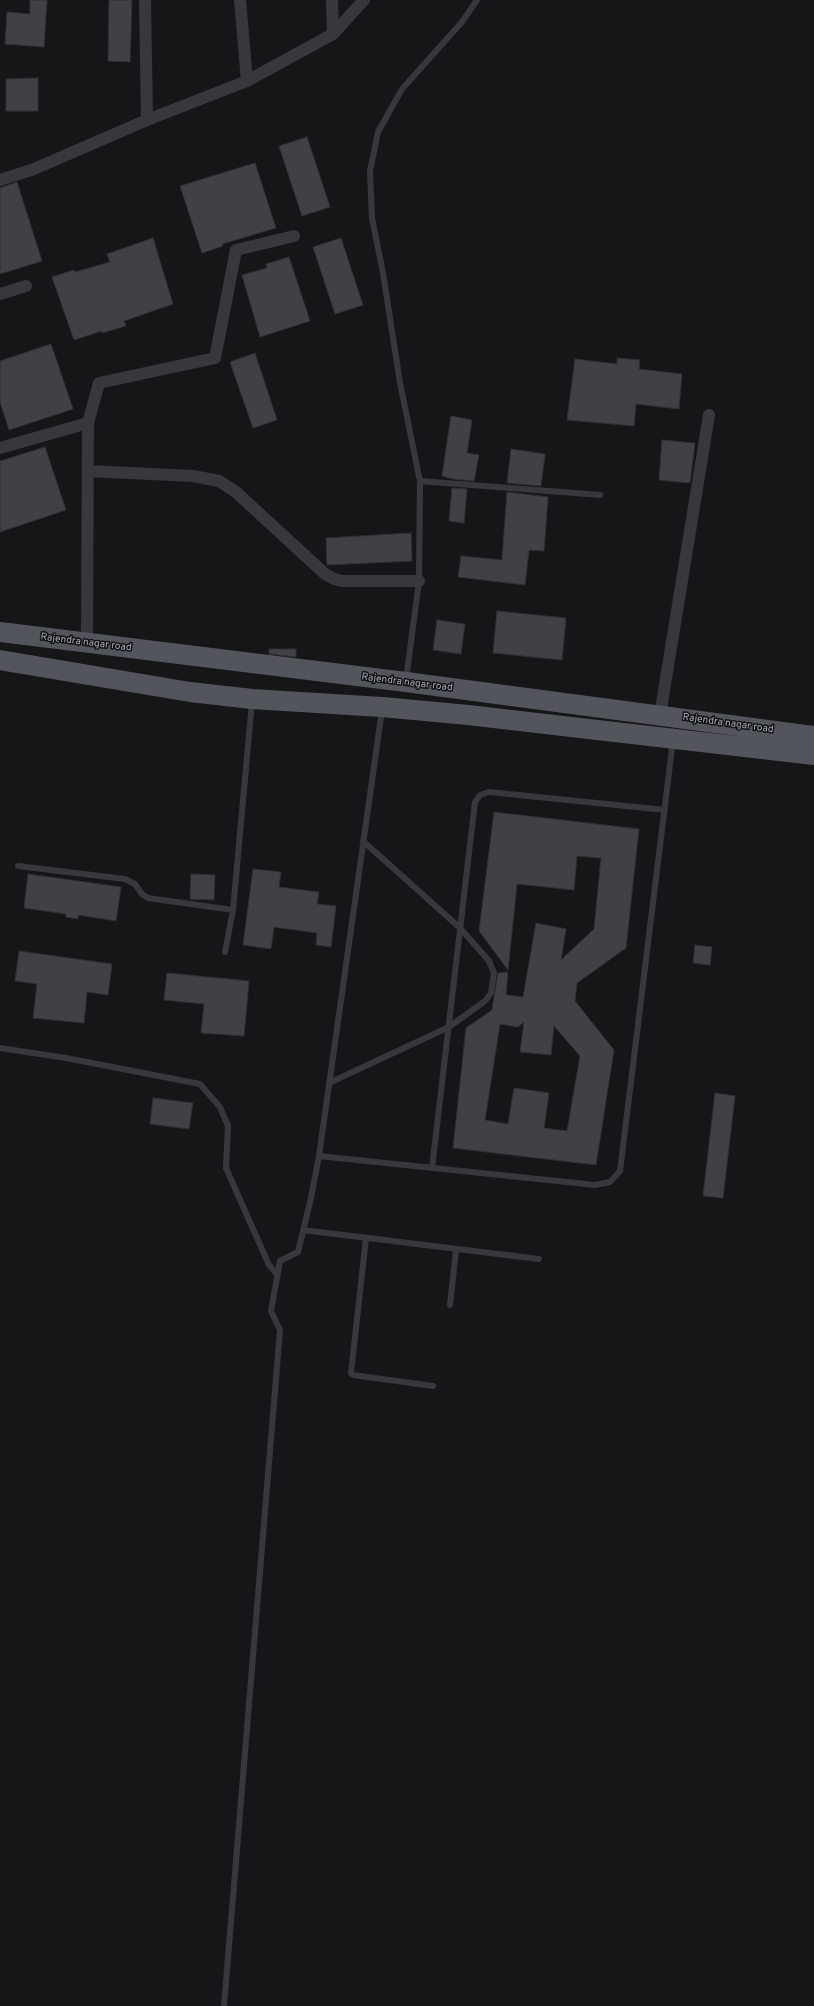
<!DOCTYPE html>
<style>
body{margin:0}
canvas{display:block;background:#161618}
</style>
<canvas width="814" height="2006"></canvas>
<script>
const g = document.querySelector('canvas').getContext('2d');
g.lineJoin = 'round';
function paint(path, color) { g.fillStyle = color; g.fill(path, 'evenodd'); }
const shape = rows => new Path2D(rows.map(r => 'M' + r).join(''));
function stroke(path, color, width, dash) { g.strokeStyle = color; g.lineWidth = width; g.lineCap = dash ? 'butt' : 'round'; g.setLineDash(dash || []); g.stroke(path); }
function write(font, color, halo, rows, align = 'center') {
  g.font = font + ' Overpass,sans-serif'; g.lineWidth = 3; g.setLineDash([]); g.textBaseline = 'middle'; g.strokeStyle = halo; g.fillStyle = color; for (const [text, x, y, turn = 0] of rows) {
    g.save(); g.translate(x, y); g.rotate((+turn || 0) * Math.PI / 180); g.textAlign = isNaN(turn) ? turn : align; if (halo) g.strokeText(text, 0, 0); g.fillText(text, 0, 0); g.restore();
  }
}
const building = shape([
 [30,0,47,0,44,47,5,44,7,12,30,14,30,0],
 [109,0,132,0,130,62,108,61,109,0],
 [38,78,38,111,6,111,6,79,38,78],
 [307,137,330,207,302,216,279,146,307,137],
 [255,163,276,228,222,244,223,246,202,253,180,186,255,163],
 [17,182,42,261,0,274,0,188,17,182],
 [153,238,173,304,124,321,126,326,102,333,102,331,74,340,52,277,74,270,75,272,110,262,107,254,153,238],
 [341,238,363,305,335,314,313,247,341,238],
 [289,257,310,321,260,337,242,275,267,268,266,264,289,257],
 [51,344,73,409,9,430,0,402,0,361,51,344],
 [255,353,277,420,253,428,230,362,255,353],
 [617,358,640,360,639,369,682,374,679,409,636,404,634,426,567,420,575,359,617,364,617,358],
 [451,416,472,420,467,453,479,455,474,481,453,479,442,476,451,416],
 [662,440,695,443,690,483,659,480,662,440],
 [45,447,66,510,0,532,0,461,45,447],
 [511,449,545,454,541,486,507,483,511,449],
 [452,488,467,489,464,523,449,521,452,488],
 [507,492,548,497,544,551,529,550,525,585,458,577,461,556,502,560,507,492],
 [411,533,412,561,327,565,326,538,411,533],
 [497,611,566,618,562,660,493,653,497,611],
 [437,620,465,624,461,654,433,650,437,620],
 [269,649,296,649,296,657,269,654,269,649],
 [494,812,639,829,626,948,577,983,575,1001,614,1050,596,1165,453,1148,466,1028,492,1010,498,973,508,972,506,995,523,997,536,923,566,929,561,960,594,929,601,858,577,856,574,890,517,884,508,970,479,931,494,812],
 [524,1022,520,1052,551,1055,554,1026,580,1056,567,1131,544,1128,549,1093,514,1088,508,1124,485,1120,500,1024,518,1027,524,1022],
 [253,869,281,872,279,887,319,892,317,904,336,906,331,947,316,945,317,933,274,927,271,949,243,945,253,869],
 [28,874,121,887,116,921,79,915,78,919,66,917,66,914,24,908,28,874],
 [191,874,215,875,214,900,190,899,191,874],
 [695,945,712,947,710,965,693,963,695,945],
 [19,951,112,964,108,995,87,992,84,1023,33,1018,37,984,15,981,19,951],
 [167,973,249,981,244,1036,201,1033,204,1004,164,1000,167,973],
 [715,1093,735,1096,723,1198,703,1196,715,1093],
 [153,1098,193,1103,189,1129,150,1124,153,1098]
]);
paint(building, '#404145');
stroke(building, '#303034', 1);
stroke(shape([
 [420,481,600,495],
 [406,680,419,581,420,481,400,383,383,273,372,218,370,171,378,132,402,89,462,22,477,0],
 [18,866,125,879,135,884,142,894,148,898,233,910],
 [225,952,233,910,252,702],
 [0,1048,66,1058,200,1084,220,1107,228,1126,226,1168,269,1265,277,1274],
 [329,1083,449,1027,485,1001,491,993,494,973,489,961,460,928,363,841],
 [319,1156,595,1185,610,1182,620,1171,673,740],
 [432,1168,475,802,480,795,489,792,665,810],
 [303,1230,539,1259],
 [366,1238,351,1373,353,1375,433,1386],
 [450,1305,456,1250],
 [224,2006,280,1330,271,1311,280,1261,298,1252,311,1198,319,1156,382,710]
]), '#37383d', 6);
stroke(shape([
 [145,0,147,120],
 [240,0,247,81],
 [332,0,333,34],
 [0,180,34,169,147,120,247,81,333,34,364,0],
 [0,294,26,286],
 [0,448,88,423],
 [88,471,193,476,219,481,236,492,325,574,334,579,342,581,419,581],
 [87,643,88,423,99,383,215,358,236,250,294,236],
 [660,715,709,415]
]), '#37383d', 12);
stroke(shape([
 [0,632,406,682,814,736],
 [0,660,190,692,252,699,382,707,468,715,814,755]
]), '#53555c', 20);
write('10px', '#a8adb8', '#111113', [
 ["Rajendra nagar road",86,643,7],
 ["Rajendra nagar road",407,683,7],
 ["Rajendra nagar road",728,724,8]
]);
</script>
